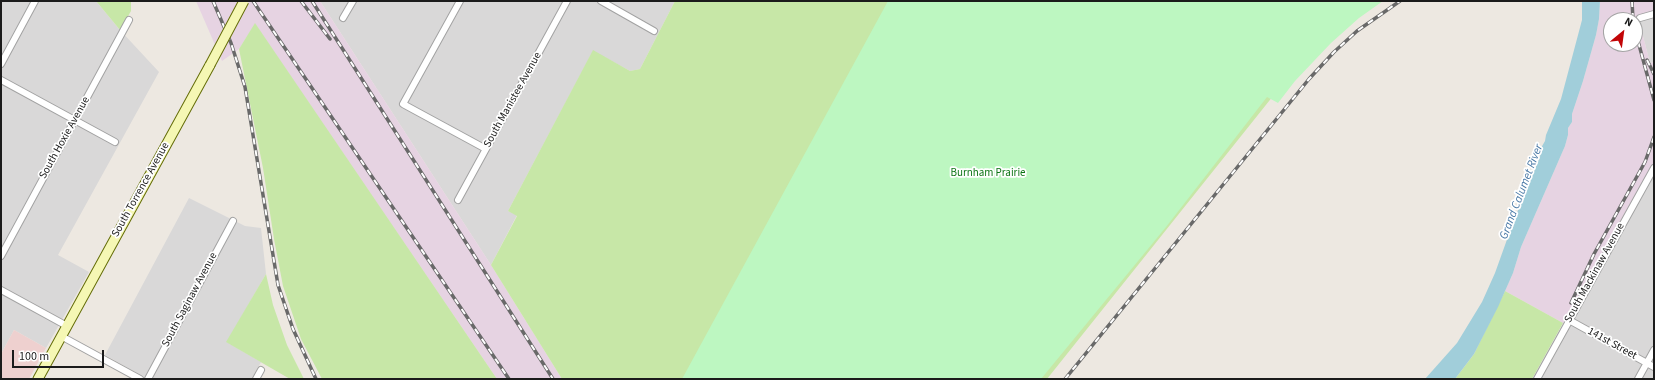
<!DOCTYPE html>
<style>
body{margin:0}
#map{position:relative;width:1655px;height:380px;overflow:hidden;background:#ede8e1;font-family:"Source Sans 3",sans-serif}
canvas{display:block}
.frame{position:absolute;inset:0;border:2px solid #1b1b1b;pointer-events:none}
.north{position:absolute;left:1603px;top:12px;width:40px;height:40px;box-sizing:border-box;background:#fff;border:1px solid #a4a4a4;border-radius:50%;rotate:29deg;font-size:11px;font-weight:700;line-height:16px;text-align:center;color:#1b1b1b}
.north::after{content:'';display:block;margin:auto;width:14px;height:18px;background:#c20507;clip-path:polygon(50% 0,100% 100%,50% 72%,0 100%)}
.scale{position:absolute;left:12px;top:350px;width:92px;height:18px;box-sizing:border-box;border:2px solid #1b1b1b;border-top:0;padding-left:5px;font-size:12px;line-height:14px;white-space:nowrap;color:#1b1b1b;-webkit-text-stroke:3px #fff;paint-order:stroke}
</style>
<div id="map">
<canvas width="1655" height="380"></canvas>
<div class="frame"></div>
<div class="north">N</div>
<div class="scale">100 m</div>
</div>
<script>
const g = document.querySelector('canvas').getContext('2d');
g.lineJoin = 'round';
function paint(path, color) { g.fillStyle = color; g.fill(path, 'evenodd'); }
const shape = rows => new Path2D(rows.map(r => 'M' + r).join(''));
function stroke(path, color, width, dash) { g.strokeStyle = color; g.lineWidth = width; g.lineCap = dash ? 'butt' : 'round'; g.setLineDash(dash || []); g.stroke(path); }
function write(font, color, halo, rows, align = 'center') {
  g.font = font + ' "Source Sans 3",sans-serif'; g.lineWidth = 3.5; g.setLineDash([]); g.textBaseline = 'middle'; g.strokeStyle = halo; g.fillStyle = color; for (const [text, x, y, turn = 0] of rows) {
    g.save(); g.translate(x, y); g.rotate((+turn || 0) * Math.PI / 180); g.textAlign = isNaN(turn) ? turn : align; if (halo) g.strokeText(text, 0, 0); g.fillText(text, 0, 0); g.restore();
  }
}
paint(shape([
 [1,1,96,1,120,30,159,72,58,255,89,272,46,348,14,330,1,354],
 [320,1,675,1,640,69,630,71,593,51,508,211,517,215,491,265],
 [1654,13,1654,62,1650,63,1638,17],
 [1654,166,1654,379,1532,379,1573,306,1575,307],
 [189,198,245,226,261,228,266,274,227,342,261,362,252,379,147,379,105,355]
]), '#d9d8d8');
paint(shape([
 [14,330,46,348,29,379,1,379,1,354]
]), '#eed0cf');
paint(shape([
 [196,1,320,1,491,265,562,379,497,379,255,24,239,49,222,61],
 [1600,1,1654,1,1654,13,1638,17,1650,63,1654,62,1654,166,1576,307,1573,306,1563,323,1505,291,1513,273,1521,247,1565,146,1568,135,1568,128,1572,122,1572,114,1583,81,1596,35,1599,19],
 [1611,20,1635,20,1635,44,1611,44]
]), '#e6d3e2');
paint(shape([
 [96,1,131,1,131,11,120,30],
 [675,1,1364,1,1309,51,1047,379,562,379,491,265,517,216,508,211,593,50,630,71,640,69],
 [255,23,497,379,322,379,301,339,283,286,274,239,263,168,239,49],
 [266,274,273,305,287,345,304,379,290,379,226,342],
 [1505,291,1563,323,1532,379,1455,379,1474,354]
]), '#c7e7a7');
paint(shape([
 [888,1,1383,1,1359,18,1331,43,1295,81,1278,103,1267,97,1166,227,1041,379,682,379]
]), '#bdf7c1');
paint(shape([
 [1582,1,1600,1,1599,19,1596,35,1583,81,1572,114,1572,122,1568,128,1568,135,1565,146,1521,247,1513,273,1498,307,1474,354,1455,379,1425,379,1457,343,1482,302,1495,273,1514,220,1540,157,1541,148,1545,141,1546,135,1561,99,1582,20]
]), '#a1ceda');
const minor = shape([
 [460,1,403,104,486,149],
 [601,1,654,31],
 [343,18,353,1],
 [1640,18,1654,14],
 [1,64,35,1],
 [1,80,115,142],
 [458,200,567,1],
 [1,256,129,20],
 [1,290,67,326],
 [1569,320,1654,367],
 [61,336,140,379],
 [148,379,233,221],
 [256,379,261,370],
 [1537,379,1654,168],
 [1638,379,1654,350]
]);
const secondary = shape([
 [38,379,210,65]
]);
stroke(minor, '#a2a2a2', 8);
stroke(secondary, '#646d07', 11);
stroke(minor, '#fff', 6);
stroke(secondary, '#f5f7b4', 9);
const rail = shape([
 [213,1,231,43,245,87,278,285,293,329,316,379],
 [253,1,509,379],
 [301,1,330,39],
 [312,1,553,379],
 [1632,1,1633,20],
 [1635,30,1654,100],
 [1647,60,1654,74],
 [1571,303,1594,254,1645,162,1654,137],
 [1065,379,1309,79,1334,52,1357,31,1400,1]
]);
stroke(rail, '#696969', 3.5);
stroke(rail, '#fff', 2, [6]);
const secondaryBridge = shape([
 [210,65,244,1]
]);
stroke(secondaryBridge, '#646d07', 11, []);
stroke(secondaryBridge, '#f5f7b4', 9);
write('11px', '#1b1b1b', '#fff', [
 ["South Manistee Avenue",513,100,-61],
 ["South Hoxie Avenue",65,138,-61],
 ["South Torrence Avenue",141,190,-61],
 ["South Mackinaw Avenue",1595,273,-61],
 ["South Saginaw Avenue",190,300,-62],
 ["141st Street",1612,344,29]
]);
write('11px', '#0d7515', '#fff', [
 ["Burnham Prairie",988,174]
]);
write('italic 12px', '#4b7aa7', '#fff', [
 ["Grand Calumet River",1522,192,-69]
]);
</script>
